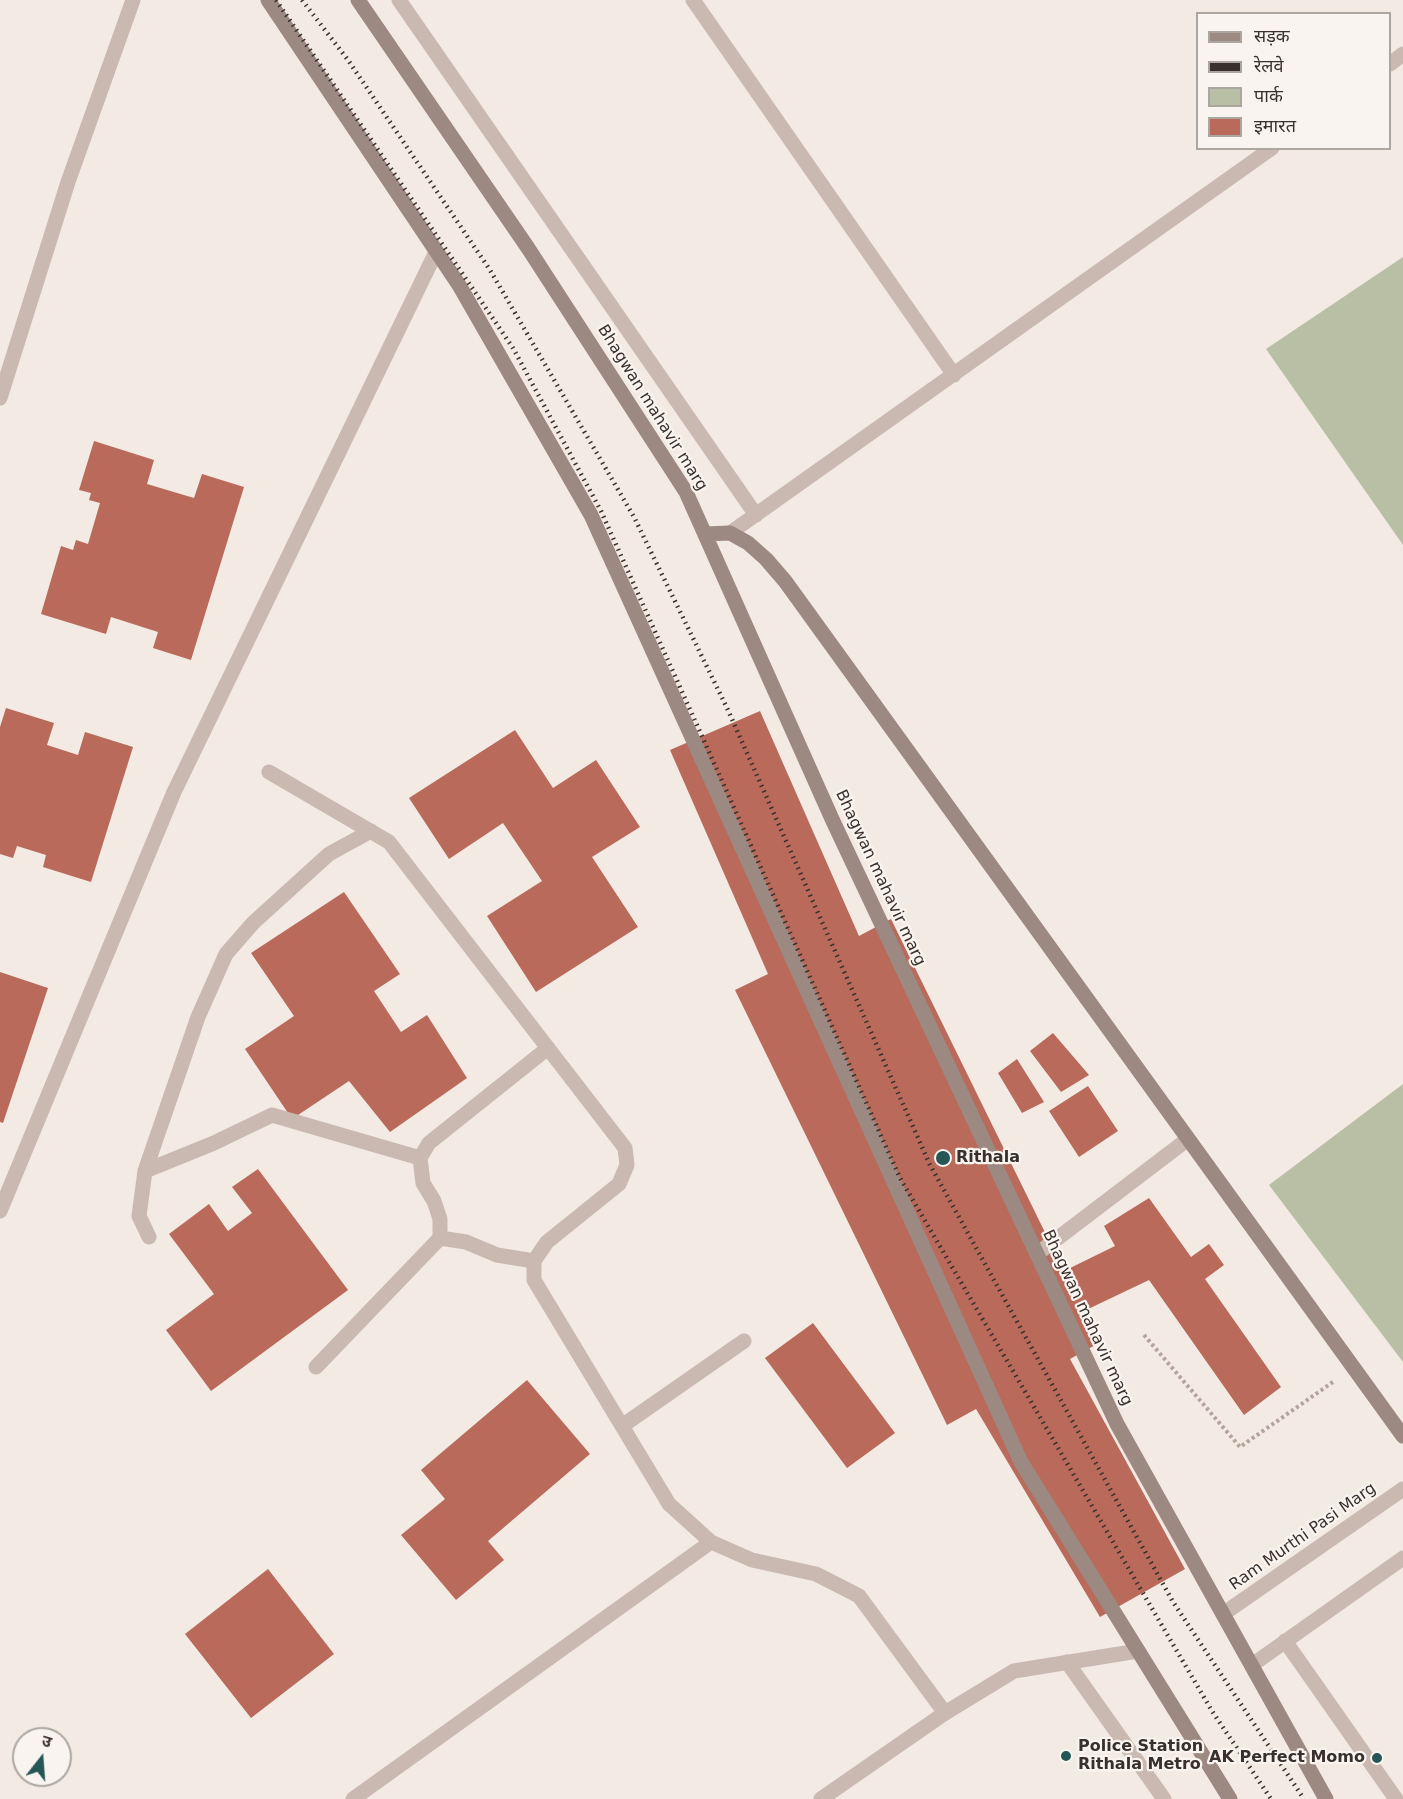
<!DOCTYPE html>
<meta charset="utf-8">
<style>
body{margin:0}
#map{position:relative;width:1403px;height:1799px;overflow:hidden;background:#f2eae3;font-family:"DejaVu Sans","Noto Sans Devanagari",sans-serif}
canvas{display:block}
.legend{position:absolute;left:1196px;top:12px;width:195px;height:138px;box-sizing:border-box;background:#f9f4ef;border:2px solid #aca6a1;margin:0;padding:8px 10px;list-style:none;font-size:18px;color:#39302d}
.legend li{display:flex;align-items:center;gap:12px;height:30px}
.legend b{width:30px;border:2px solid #aca6a1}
.north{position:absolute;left:12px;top:1727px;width:60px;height:60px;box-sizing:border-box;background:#f9f4ef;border:2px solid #aca6a1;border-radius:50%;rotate:17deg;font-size:16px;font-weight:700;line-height:24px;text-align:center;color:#39302d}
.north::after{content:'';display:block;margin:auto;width:21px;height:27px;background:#265656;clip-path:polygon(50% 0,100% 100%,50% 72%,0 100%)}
</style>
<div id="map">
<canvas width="1403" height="1799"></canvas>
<ul class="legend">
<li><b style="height:8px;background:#9c8981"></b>सड़क</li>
<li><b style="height:8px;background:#39302d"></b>रेलवे</li>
<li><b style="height:16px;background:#b8bfa4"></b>पार्क</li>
<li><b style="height:16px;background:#b96a5a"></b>इमारत</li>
</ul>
<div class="north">उ</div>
</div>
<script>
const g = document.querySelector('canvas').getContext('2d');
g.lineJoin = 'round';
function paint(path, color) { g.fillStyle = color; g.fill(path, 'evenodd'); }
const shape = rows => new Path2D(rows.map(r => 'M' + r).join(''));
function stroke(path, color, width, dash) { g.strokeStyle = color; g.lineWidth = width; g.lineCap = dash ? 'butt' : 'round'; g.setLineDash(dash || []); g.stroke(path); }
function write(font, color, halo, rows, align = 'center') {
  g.font = font + ' "DejaVu Sans",sans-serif'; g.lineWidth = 4.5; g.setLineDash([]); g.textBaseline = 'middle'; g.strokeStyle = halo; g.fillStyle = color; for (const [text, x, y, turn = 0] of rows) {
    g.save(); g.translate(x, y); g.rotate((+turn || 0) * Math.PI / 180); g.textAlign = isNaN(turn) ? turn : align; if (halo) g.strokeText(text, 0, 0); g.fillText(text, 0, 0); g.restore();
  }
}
paint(shape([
 [1403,257,1403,545,1266,349],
 [1403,1084,1403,1362,1269,1185]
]), '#b8bfa4');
paint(shape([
 [94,441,154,460,147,484,194,498,202,474,244,487,191,660,153,648,158,632,111,617,106,634,41,614,61,546,73,550,76,540,88,544,100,503,89,500,91,493,79,490],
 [6,708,54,723,47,745,78,755,85,732,133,747,91,882,43,867,46,855,17,846,13,858,0,854,0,727],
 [760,711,859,936,891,919,1064,1271,1115,1246,1104,1226,1149,1198,1191,1257,1209,1244,1224,1265,1205,1279,1281,1387,1244,1415,1149,1280,1084,1311,1099,1343,1070,1359,1185,1569,1100,1617,976,1409,947,1425,735,990,768,974,670,750],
 [515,730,553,788,596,760,640,827,592,857,638,927,536,992,487,916,542,881,503,823,449,859,409,798],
 [344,892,400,974,374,991,401,1032,427,1015,467,1078,390,1132,349,1081,292,1119,245,1049,294,1016,251,953],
 [0,972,48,988,3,1123,0,1122],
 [1053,1033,1089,1075,1061,1092,1030,1051],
 [1017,1059,1044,1102,1022,1113,998,1073],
 [1088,1086,1118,1131,1079,1157,1049,1111],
 [258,1169,348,1290,211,1391,166,1330,214,1294,169,1234,209,1204,228,1231,252,1213,232,1187],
 [813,1323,895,1433,847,1468,765,1358],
 [527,1380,590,1454,488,1541,504,1560,456,1600,401,1535,445,1499,421,1470],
 [268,1569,334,1654,251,1718,185,1634]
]), '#b96a5a');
stroke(shape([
 [1144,1335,1240,1447,1333,1382]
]), '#b5a39a', 4, [3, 3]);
stroke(shape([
 [399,0,756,515],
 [693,0,954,375],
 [1390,64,1403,54],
 [730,533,1272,148],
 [269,772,389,842,625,1148,627,1165,619,1184,547,1242,534,1261,534,1280,669,1504,711,1542,752,1560,816,1574,859,1596,945,1713],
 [420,1158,429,1143,548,1048],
 [145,1171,198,1017,226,954,253,923,329,854,371,831],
 [0,1211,174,792,436,252],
 [149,1237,139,1216,145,1171,214,1143,272,1115,420,1158,423,1183,434,1201,440,1219,440,1238],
 [1037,1254,1188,1139],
 [316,1367,440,1238,466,1242,497,1255,534,1261],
 [622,1426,744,1341],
 [1285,1641,1396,1799],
 [353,1799,711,1542]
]), '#c9b9b0', 15);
stroke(shape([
 [0,398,68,182,133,0],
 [1067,1662,1164,1799]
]), '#c9b9b0', 15);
stroke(shape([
 [1223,1614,1403,1489],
 [1252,1665,1403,1558],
 [821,1799,945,1713,1014,1671,1138,1651]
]), '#c9b9b0', 15);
stroke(shape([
 [268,0,459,285,591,515,1021,1462,1230,1799],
 [358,0,528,248,686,492,832,819,1117,1424,1326,1799],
 [705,534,730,533,748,543,766,559,785,581,1403,1436]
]), '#9c8981', 15);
stroke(shape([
 [276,0,513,348,601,511,900,1178,1212,1711,1271,1799],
 [302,0,348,60,490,270,634,517,727,708,930,1165,1173,1602,1304,1799]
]), '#39302d', 4.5, [1.5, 4.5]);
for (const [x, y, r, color] of [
 [943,1158,8,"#265656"],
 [1066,1756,6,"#265656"],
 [1377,1758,6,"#265656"]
]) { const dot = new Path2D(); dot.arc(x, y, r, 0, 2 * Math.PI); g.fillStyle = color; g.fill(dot); stroke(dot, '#f9f4ef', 2); }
write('16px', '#39302d', '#f9f4ef', [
 ["Bhagwan mahavir marg",652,408,58],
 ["Bhagwan mahavir marg",880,878,65],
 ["Bhagwan mahavir marg",1087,1318,65],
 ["Ram Murthi Pasi Marg",1303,1537,-35]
]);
write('bold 16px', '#39302d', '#f9f4ef', [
 ["Rithala",956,1158],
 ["Police Station",1078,1747],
 ["Rithala Metro",1078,1765],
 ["AK Perfect Momo",1365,1758,"right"]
], 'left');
</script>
